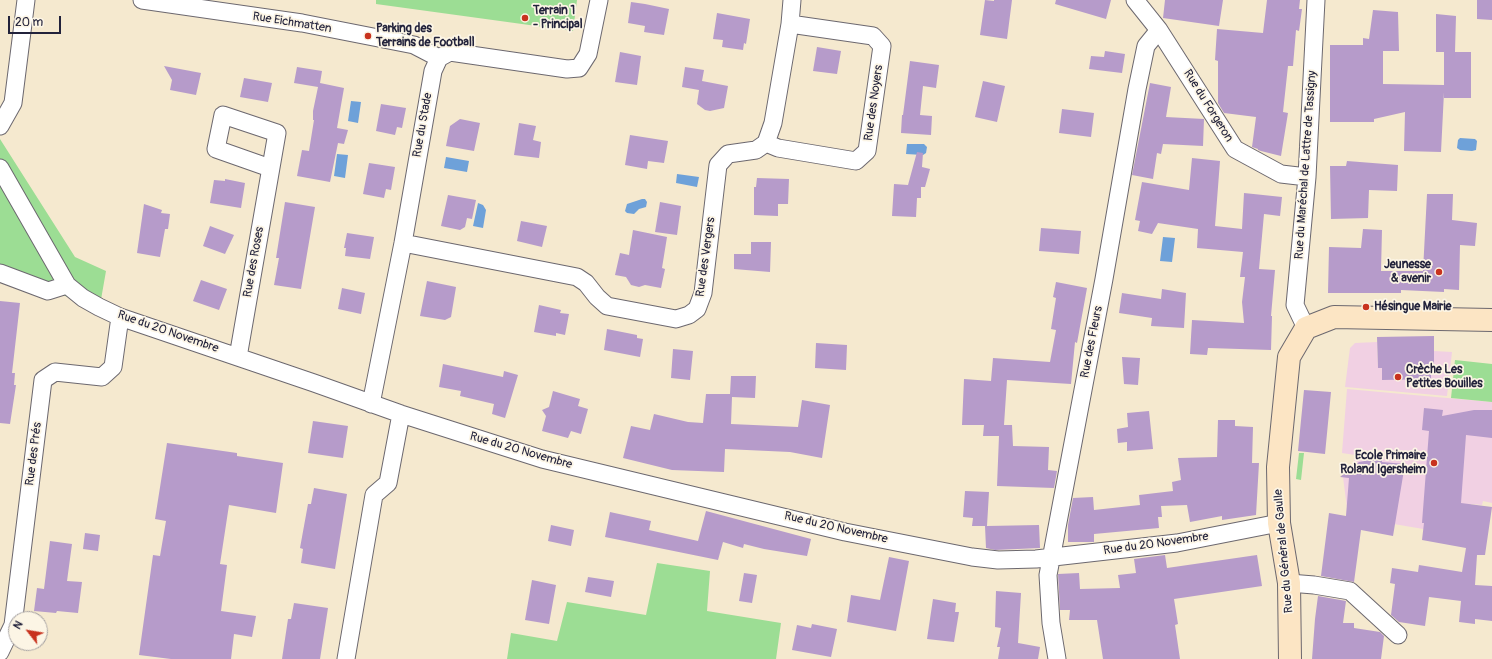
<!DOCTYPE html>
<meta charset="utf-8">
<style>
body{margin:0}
#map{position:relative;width:1492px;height:659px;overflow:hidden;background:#f5e9cf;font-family:Pangolin,sans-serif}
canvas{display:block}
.north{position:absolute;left:8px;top:611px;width:40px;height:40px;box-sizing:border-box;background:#fcf5e5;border:1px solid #a5a1a1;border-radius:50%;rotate:301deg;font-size:11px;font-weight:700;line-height:16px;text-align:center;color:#22223b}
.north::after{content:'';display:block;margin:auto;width:14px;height:18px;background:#c8321e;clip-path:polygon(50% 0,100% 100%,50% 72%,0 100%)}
.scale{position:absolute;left:8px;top:16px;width:53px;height:18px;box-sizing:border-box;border:2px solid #22223b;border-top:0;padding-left:5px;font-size:12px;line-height:14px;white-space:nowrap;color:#22223b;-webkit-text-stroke:3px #fcf5e5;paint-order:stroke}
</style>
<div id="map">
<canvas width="1492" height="659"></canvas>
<div class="north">N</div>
<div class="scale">20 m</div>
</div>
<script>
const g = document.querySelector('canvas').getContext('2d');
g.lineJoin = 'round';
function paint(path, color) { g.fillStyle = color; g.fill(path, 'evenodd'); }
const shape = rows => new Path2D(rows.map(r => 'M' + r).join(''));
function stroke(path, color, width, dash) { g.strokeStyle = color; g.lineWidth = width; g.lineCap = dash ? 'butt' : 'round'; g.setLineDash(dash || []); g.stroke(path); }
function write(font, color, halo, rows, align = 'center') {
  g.font = font + ' Pangolin,sans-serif'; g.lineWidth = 3.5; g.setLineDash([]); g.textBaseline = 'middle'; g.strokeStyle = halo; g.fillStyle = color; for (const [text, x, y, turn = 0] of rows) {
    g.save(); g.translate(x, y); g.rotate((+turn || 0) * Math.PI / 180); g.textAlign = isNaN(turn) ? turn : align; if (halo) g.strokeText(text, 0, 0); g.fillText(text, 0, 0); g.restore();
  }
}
paint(shape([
 [1377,342,1378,368,1434,367,1434,351,1452,352,1447,396,1345,387,1350,348,1355,343],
 [1347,389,1492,402,1492,503,1483,501,1482,505,1471,504,1465,536,1346,516,1347,508,1343,477,1353,466,1355,455,1342,453]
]), '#f1d0e3');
paint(shape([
 [376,0,577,0,573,31,376,4],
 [0,139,75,257,106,271,99,311,0,267],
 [1455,360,1492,364,1492,402,1451,398],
 [1299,453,1304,453,1301,480,1296,479],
 [657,563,710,571,707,611,781,623,776,659,507,659,511,633,557,641,567,602,646,615]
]), '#9cdd94');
paint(shape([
 [351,101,361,102,358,123,348,121],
 [1460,138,1475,139,1477,141,1476,150,1472,151,1460,150,1457,148,1458,140],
 [907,144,924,144,927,147,926,153,923,155,906,154],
 [337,154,348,155,345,178,334,176],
 [446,157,469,161,467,172,444,168],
 [677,174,699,177,697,187,676,183],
 [642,199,645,199,647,202,646,207,639,209,634,214,627,213,625,211,627,204],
 [478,203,483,205,486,210,483,228,473,226],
 [1163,237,1175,238,1172,262,1160,261]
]), '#6ea1d9');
paint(shape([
 [985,0,994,1,994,0,1012,0,1007,39,980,35],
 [1056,0,1111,0,1106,19,1055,4],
 [1165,0,1223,0,1219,26,1163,18],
 [1267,0,1300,0,1299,9,1302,9,1299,31,1296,30,1293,66,1288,66,1283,112,1288,113,1281,156,1261,151,1258,150,1258,149,1252,147,1256,117,1224,113,1218,103,1218,61,1215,60,1217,29,1263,33],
 [1477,0,1492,0,1492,20,1477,19],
 [631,2,645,4,669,9,664,35,644,32,645,26,628,23],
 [1373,10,1398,12,1399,51,1383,51,1383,84,1444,85,1444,52,1436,52,1436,14,1456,16,1455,52,1471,52,1471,98,1444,98,1444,92,1441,152,1404,151,1405,112,1374,119,1374,122,1330,122,1330,45,1363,45,1363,38,1369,39],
 [717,13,750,19,746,44,744,43,743,50,722,47,723,40,713,39],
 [817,47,841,51,837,74,813,71],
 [1105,51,1125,54,1122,73,1089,69,1091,56,1104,57],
 [620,52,641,56,637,85,615,82],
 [910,61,939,65,936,88,923,86,920,115,932,116,931,135,901,133,902,115,903,115],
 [164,66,201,73,196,95,170,90,172,80],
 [297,67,322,71,320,83,344,88,337,128,348,130,344,144,338,143,330,182,297,176,302,150,309,151,314,120,313,120,313,111,318,87,294,83],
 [685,67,704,70,702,81,728,86,724,108,710,111,705,110,697,104,699,90,682,87],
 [244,78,272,83,268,102,240,97],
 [983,81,1005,86,997,122,975,117],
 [1150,83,1171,87,1166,117,1204,119,1203,146,1163,144,1161,154,1157,153,1153,179,1132,175],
 [381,104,406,108,402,128,397,127,395,135,376,131],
 [1062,109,1094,113,1091,137,1059,133],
 [460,119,480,123,474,151,446,146,450,126],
 [519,123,536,126,533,140,541,142,539,158,514,155],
 [630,135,668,141,664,163,648,161,647,169,625,165],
 [917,152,923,153,922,167,930,169,925,187,921,187,921,198,917,198,916,217,892,216,894,184,908,185],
 [1192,158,1220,161,1215,226,1242,229,1244,193,1282,197,1280,216,1264,214,1259,269,1275,270,1271,316,1272,316,1271,350,1208,348,1207,355,1190,354,1192,320,1244,323,1242,302,1245,277,1240,277,1243,252,1197,248,1198,229,1158,223,1152,234,1138,231,1140,221,1135,220,1142,182,1189,190],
 [1347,161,1398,165,1397,191,1369,190,1368,218,1331,219,1330,166,1346,166],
 [369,163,395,167,391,190,386,189,384,198,363,194],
 [757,178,789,179,788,204,778,204,778,216,754,215,754,187,756,187],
 [225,179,245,183,241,208,210,203,214,180,225,181],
 [1427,194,1453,194,1452,220,1477,223,1475,246,1460,245,1459,290,1444,289,1444,292,1401,290,1401,293,1328,293,1329,247,1361,248,1363,229,1382,230,1381,271,1423,271],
 [448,195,476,200,472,219,467,218,465,227,460,230,441,226],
 [285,202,315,207,301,289,274,285,279,258,276,258],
 [660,202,681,206,677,235,655,232],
 [144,204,162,210,161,213,170,214,168,229,165,229,160,257,137,253],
 [521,221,547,226,542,247,517,241],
 [210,226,234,235,225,254,203,246],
 [1041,228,1081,231,1079,254,1039,251],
 [633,230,667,237,662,268,665,269,661,288,645,285,639,287,631,285,626,277,615,275,620,253,629,255],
 [347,233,374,237,370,259,345,256,346,248,344,248],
 [751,242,771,242,770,272,734,269,734,254,751,254],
 [201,280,227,289,219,310,193,301],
 [427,281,456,287,451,317,445,320,420,316],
 [1056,282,1087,288,1077,343,1075,342,1071,384,1007,380,1004,425,1012,425,1013,446,1049,447,1048,470,1057,471,1054,488,997,486,999,436,983,436,984,425,962,425,964,379,991,381,993,358,1050,362,1056,330,1051,329,1056,298,1053,297],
 [342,288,365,293,361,314,338,309],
 [1162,289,1186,293,1184,328,1151,326,1152,318,1119,313,1122,293,1161,299],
 [0,301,20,303,12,373,15,373,14,385,16,385,10,424,0,423],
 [539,305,561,310,560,313,569,314,565,335,556,333,556,336,534,332],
 [607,329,637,335,637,338,643,339,640,357,604,350],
 [1434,336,1434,367,1431,367,1431,379,1382,380,1382,368,1378,368,1377,337],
 [816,343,847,345,846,370,815,368],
 [673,349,693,351,690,380,671,378],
 [1122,357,1140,358,1138,385,1124,384],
 [443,364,503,377,504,371,518,375,505,418,492,414,494,404,460,396,461,391,439,387],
 [731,376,756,376,755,398,732,397,731,424,798,427,802,400,830,405,822,458,790,452,725,449,724,472,672,470,623,458,631,426,650,430,654,414,688,422,703,423,706,394,730,394],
 [1304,390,1331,392,1325,454,1298,451],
 [553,391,580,399,578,406,588,409,581,434,571,431,568,438,542,431,546,416,542,410,549,407],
 [1424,408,1443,410,1442,416,1474,410,1492,410,1492,438,1466,435,1461,503,1492,507,1485,555,1477,555,1475,585,1492,586,1492,621,1475,619,1475,624,1459,622,1461,601,1429,597,1425,626,1399,622,1391,615,1395,584,1390,583,1392,568,1418,572,1419,565,1462,572,1466,548,1422,540,1424,523,1422,523,1429,431,1422,430],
 [1149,411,1153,449,1127,451,1127,442,1118,443,1117,429,1128,427,1127,413],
 [1218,420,1235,420,1235,426,1253,427,1252,463,1259,463,1256,515,1222,520,1222,516,1190,522,1187,505,1161,506,1162,517,1158,517,1159,528,1094,534,1094,542,1068,542,1068,525,1073,498,1093,497,1094,510,1140,505,1139,495,1173,491,1172,482,1181,480,1178,458,1217,457],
 [313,421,348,426,343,458,308,453],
 [167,443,237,453,237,456,283,463,276,513,229,505,220,564,227,565,221,611,256,616,252,637,234,634,231,659,171,659,139,655,153,555,160,556,166,521,155,519],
 [1382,458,1382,462,1405,464,1393,536,1361,530,1354,582,1321,576,1329,513,1346,516,1349,478,1340,477,1359,462],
 [314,488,347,494,335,569,301,563,303,549,300,548,308,504,311,504],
 [965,491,989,492,987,526,1039,525,1040,548,995,550,986,548,985,526,972,526,973,518,963,517],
 [706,511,811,539,807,556,764,549,744,544,743,548,723,542,718,560,605,537,610,512,651,521,649,530,698,541],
 [551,525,574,530,571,546,548,541],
 [85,533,100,535,98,551,83,549],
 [50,541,72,544,67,581,82,582,78,613,57,611,56,613,34,611,37,588,44,589],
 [1165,555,1167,568,1257,555,1262,586,1174,599,1178,624,1175,625,1180,659,1103,659,1097,620,1069,620,1070,610,1060,610,1058,574,1079,573,1080,589,1120,588,1118,575,1136,573,1134,559],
 [889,557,909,561,896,631,847,622,851,595,880,600],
 [744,573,757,575,752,603,739,601],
 [588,577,614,581,611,597,585,592],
 [532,580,556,585,549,624,525,620],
 [996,591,1021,593,1018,643,1040,647,1038,659,998,659,1000,647,997,647,1001,628,995,627],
 [1318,596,1346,601,1343,623,1354,623,1354,628,1380,632,1384,636,1381,659,1312,659,1315,619],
 [933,599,956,603,955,612,959,612,954,642,927,639],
 [294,603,328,608,320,659,282,659,288,619,291,619],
 [812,624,837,629,831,657,792,650,797,625,811,628]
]), '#b69bca');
const street = shape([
 [142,0,302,23,414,45,439,58],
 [1135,0,1159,30,1235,149,1281,174,1307,177],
 [0,126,13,103,26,0],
 [766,143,778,148,856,161,867,151,882,46,873,36,790,24],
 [0,168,67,285,83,298,99,307,120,317,314,383,401,414,542,459,845,532,972,557,998,560,1036,559,1177,543,1279,523],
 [403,243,577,277,586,283,597,297,607,306,676,319,689,315,697,309,703,293,718,165,728,154,756,150,766,143,773,123,790,24,792,0],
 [0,273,48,291,67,285],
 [1306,328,1295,305,1307,177,1316,0],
 [238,357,277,133,223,115,216,149,270,168],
 [371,404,403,243,433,71,439,58,450,52,567,69,579,68,588,54,599,0],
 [1289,583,1314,585,1350,591,1398,635],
 [0,652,13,625,43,380,55,372,102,377,113,367,120,317],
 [346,659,374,495,388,483,401,414],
 [1057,659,1051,623,1048,575,1104,279,1137,89,1146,46,1159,30]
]);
const secondary = shape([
 [1290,659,1289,583,1279,523,1278,467,1289,357,1306,328,1334,317,1492,320]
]);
stroke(street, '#6c686f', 19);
stroke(secondary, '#6c686f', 24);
stroke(street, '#fff', 17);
stroke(secondary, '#fce5c4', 22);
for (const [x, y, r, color] of [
 [525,18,4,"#c8321e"],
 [368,36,4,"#c8321e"],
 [1439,272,4,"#c8321e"],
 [1366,307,4,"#c8321e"],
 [1398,377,4,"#c8321e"],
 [1434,463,4,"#c8321e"]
]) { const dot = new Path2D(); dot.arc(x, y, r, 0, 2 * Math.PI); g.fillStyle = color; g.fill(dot); stroke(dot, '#fcf5e5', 1.5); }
write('bold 12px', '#22223b', '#fcf5e5', [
 ["Terrain 1",533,11],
 ["- Principal",533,25],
 ["Parking des",376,29],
 ["Terrains de Football",376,43],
 ["Jeunesse",1431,265,"right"],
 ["& avenir",1431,279,"right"],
 ["Hésingue Mairie",1374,307],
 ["Crèche Les",1406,370],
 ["Petites Bouilles",1406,384],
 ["Ecole Primaire",1426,456,"right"],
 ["Roland Igersheim",1426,470,"right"]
], 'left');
write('12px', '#22223b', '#fcf5e5', [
 ["Rue Eichmatten",292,23,9],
 ["Rue des Noyers",874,103,-82],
 ["Rue du Forgeron",1208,106,58],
 ["Rue du Stade",423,125,-80],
 ["Rue du Maréchal de Lattre de Tassigny",1306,165,-86],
 ["Rue des Vergers",706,257,-82],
 ["Rue des Roses",254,262,-80],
 ["Rue du 20 Novembre",168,332,19],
 ["Rue des Fleurs",1092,342,-79],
 ["Rue du 20 Novembre",521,451,16],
 ["Rue des Prés",34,454,-83],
 ["Rue du 20 Novembre",836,528,13],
 ["Rue du 20 Novembre",1156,544,-8],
 ["Rue du Général de Gaulle",1284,551,-95]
]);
</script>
